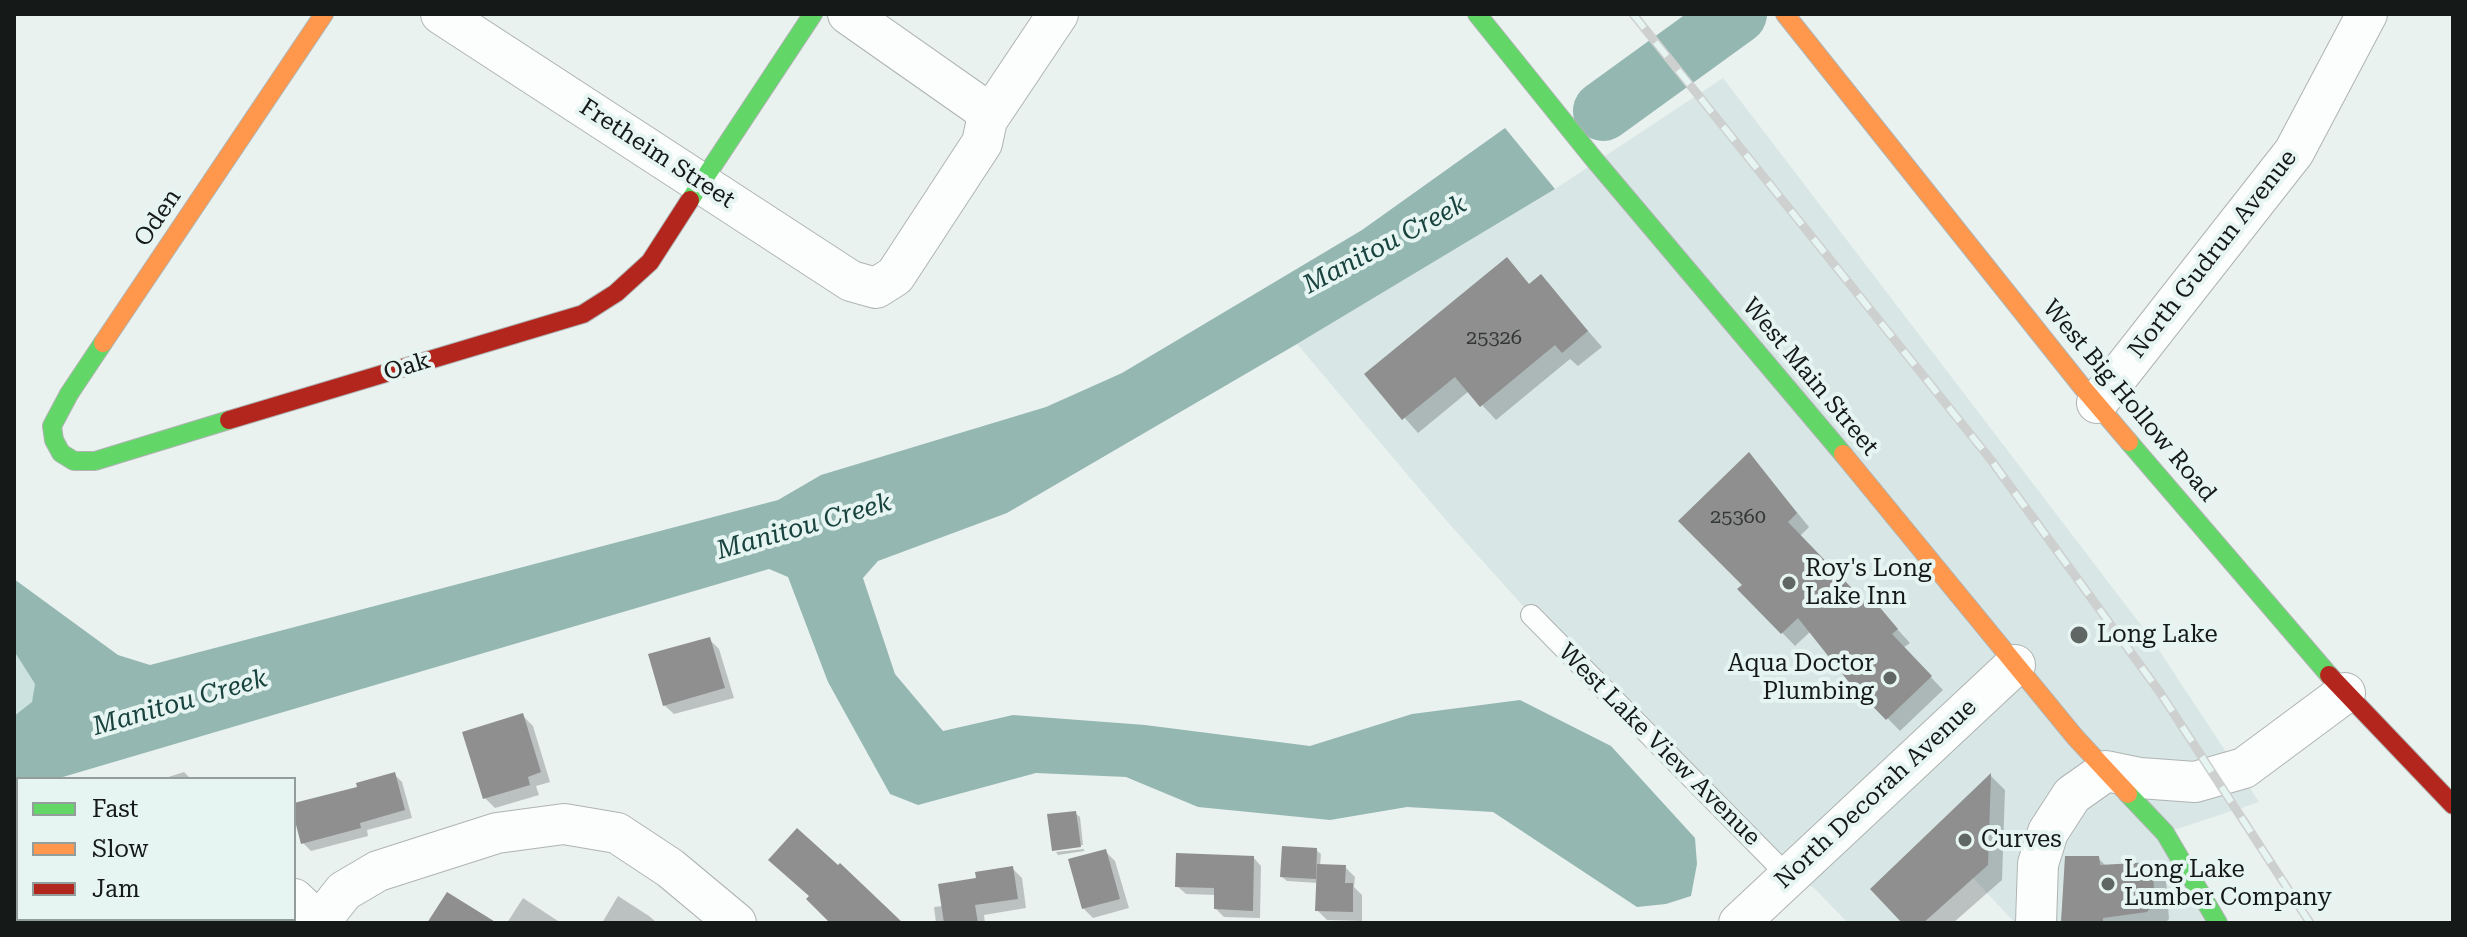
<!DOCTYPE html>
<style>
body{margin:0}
#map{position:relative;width:2467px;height:937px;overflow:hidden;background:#eaf2f0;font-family:"Roboto Serif",serif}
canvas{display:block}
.frame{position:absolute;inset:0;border:16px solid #151a19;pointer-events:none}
.legend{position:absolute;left:16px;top:777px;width:280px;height:144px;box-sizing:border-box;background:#e7f5f2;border:2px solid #939d9b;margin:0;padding:10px 14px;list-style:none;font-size:24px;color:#151a19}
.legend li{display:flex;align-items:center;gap:16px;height:40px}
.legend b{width:40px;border:2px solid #939d9b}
</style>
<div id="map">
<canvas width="2467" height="937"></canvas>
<div class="frame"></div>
<ul class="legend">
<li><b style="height:10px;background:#63d668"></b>Fast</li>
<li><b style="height:10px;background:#ff974d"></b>Slow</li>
<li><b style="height:10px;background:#b3261e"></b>Jam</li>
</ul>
</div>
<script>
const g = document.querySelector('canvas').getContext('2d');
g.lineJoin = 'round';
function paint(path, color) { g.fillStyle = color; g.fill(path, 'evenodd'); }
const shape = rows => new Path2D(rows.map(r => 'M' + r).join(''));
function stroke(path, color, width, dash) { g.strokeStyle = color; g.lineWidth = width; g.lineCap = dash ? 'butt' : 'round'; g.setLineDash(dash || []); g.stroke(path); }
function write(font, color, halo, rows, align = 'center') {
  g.font = font + ' "Roboto Serif",serif'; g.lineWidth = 8; g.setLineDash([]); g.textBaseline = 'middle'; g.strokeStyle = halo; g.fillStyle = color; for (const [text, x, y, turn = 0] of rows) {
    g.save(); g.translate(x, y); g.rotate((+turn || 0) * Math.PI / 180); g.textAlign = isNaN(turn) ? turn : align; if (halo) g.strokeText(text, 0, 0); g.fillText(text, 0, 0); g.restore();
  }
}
paint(shape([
 [1723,78,2151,638,2259,802,2165,833,2218,923,2015,923,1973,878,1924,923,1848,923,1814,888,1787,875,1531,615,1444,518,1297,344,1555,189]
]), '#d8e7e5');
paint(shape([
 [14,651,35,684,33,702,14,716]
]), '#cce2de');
paint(shape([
 [1505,128,1555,189,1297,344,1007,513,878,561,863,578,895,674,943,731,1013,715,1145,725,1310,746,1412,714,1520,700,1611,746,1695,838,1697,864,1691,896,1666,904,1637,907,1493,812,1407,807,1330,820,1198,807,1126,777,1036,773,918,805,890,794,828,682,788,577,769,569,56,779,18,779,18,790,14,791,14,716,32,702,35,684,14,651,14,579,118,655,150,665,778,500,821,475,1046,407,1122,373,1362,230]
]), '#95b7b2');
paint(shape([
 [1507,260,1531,286,1541,277,1602,347,1578,366,1570,359,1496,420,1469,391,1418,433,1367,375],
 [1761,468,1809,527,1800,536,1871,611,1889,620,1910,643,1903,648,1943,690,1900,731,1849,679,1811,631,1795,646,1740,589,1744,585],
 [709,639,719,649,734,698,674,714,664,705],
 [523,716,533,726,550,782,536,786,539,795,495,808,485,798],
 [184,772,191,779,162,779],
 [394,774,402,782,412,818,367,830,368,836,311,851,303,843,294,806,360,788],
 [1991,776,2005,790,2002,880,1953,923,1905,923,1873,890],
 [1075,813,1080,817,1083,845,1055,849,1055,851,1054,850],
 [1084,849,1084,851,1058,855,1056,852],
 [1316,850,1321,854,1320,867,1345,867,1355,877,1354,887,1362,895,1362,921,1327,920,1317,910,1318,883,1287,881,1282,877],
 [1105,851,1115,861,1129,908,1093,918,1083,908],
 [1253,857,1261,866,1260,918,1224,917,1216,909,1216,895,1186,894,1177,886],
 [2066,858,2098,858,2106,866,2151,864,2166,878,2169,919,2165,923,2061,923],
 [1012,868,1022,878,1026,908,984,915,985,923,936,923,934,907,943,906,979,879],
 [618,896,649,916,657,923,602,923],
 [523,898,561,923,507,923]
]), '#0003');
stroke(shape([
 [1603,111,1737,14]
]), '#95b7b2', 60);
paint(shape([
 [1507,257,1529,284,1541,274,1588,331,1562,353,1555,345,1480,407,1455,377,1402,420,1364,374],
 [1749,452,1797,513,1788,522,1871,608,1877,604,1898,629,1892,634,1932,676,1886,720,1848,681,1798,618,1781,634,1737,589,1742,585,1678,521],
 [710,637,725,688,663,706,648,654],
 [523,713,541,772,528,777,530,785,483,799,462,732],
 [395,772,405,810,360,823,361,828,301,844,294,817,294,803,357,787,356,783],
 [1991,773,1988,865,1923,923,1902,923,1870,889],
 [1076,811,1081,847,1052,851,1047,814],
 [797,828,838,865,840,863,903,923,830,923,806,899,809,896,768,860],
 [1282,846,1317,848,1316,879,1280,877],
 [1106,849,1120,899,1082,909,1068,859],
 [1176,853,1254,856,1253,911,1214,909,1214,888,1175,887],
 [2065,856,2099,856,2100,865,2152,862,2155,903,2147,912,2103,918,2103,923,2061,923],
 [1317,864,1346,865,1345,883,1353,883,1353,912,1315,911],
 [1013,866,1018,899,975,905,978,923,944,923,938,884,976,878,975,872],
 [447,892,497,923,427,923]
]), '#8e8f8e');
const lane = shape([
 [1531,615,1787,875]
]);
const street = shape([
 [441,14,851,281,876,288,895,276,982,143,987,120,982,108,848,14],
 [987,120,1058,14],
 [2097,403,2294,152,2367,14],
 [294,899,319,923],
 [324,923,329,910,344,891,378,871,497,833,564,824,617,833,670,868,736,923],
 [1739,923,2015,665],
 [2036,923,2038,864,2048,832,2072,795,2106,771,2140,778,2195,782,2244,768,2345,693]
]);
const fast = shape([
 [1477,14,1593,158,1843,454],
 [690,200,813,14],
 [103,343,69,394,52,426,54,440,61,453,74,461,95,461,229,420],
 [2129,442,2329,675],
 [2128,794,2165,833,2218,923]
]);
const slow = shape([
 [1785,14,2083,388,2129,442],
 [103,343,324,14],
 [1843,454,2075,737,2128,794]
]);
const jam = shape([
 [229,420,583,314,616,293,650,262,690,200],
 [2329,675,2453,805]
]);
stroke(lane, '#afb4b3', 22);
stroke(street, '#afb4b3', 42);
stroke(fast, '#afb4b3', 20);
stroke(slow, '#afb4b3', 20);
stroke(jam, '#afb4b3', 20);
stroke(lane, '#fcfdfd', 20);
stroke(street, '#fcfdfd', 40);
stroke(fast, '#63d668', 18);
stroke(slow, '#ff974d', 18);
stroke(jam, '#b3261e', 18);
const rail = shape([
 [1633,14,1991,460,2161,694,2310,923]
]);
stroke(rail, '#cdd0cf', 9);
stroke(rail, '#e7f5f2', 6, [18]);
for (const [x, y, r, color] of [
 [1789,583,8,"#606664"],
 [2079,635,10,"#606664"],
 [1890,678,8,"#606664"],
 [1965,840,8,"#606664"],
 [2108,884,8,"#606664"]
]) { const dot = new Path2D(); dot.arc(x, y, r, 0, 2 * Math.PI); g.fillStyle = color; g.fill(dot); stroke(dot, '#e7f5f2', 3); }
write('20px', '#333736', null, [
 ["25326",1494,338],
 ["25360",1738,517]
]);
write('24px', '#151a19', '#e7f5f2', [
 ["Fretheim Street",657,154,33],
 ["Oden",158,218,-56],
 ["North Gudrun Avenue",2213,254,-52],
 ["Oak",407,367,-17],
 ["West Main Street",1810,377,50],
 ["West Big Hollow Road",2129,401,50],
 ["West Lake View Avenue",1659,745,45],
 ["North Decorah Avenue",1876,794,-43]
]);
write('24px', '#151a19', '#e7f5f2', [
 ["Roy's Long",1805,569],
 ["Lake Inn",1805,597],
 ["Long Lake",2097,635],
 ["Aqua Doctor",1874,664,"right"],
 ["Plumbing",1874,692,"right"],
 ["Curves",1981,840],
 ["Long Lake",2124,870],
 ["Lumber Company",2124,898]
], 'left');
write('italic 26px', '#18423e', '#e7f5f2', [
 ["Manitou Creek",1385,245,-28],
 ["Manitou Creek",804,527,-16],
 ["Manitou Creek",180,703,-16]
]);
</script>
